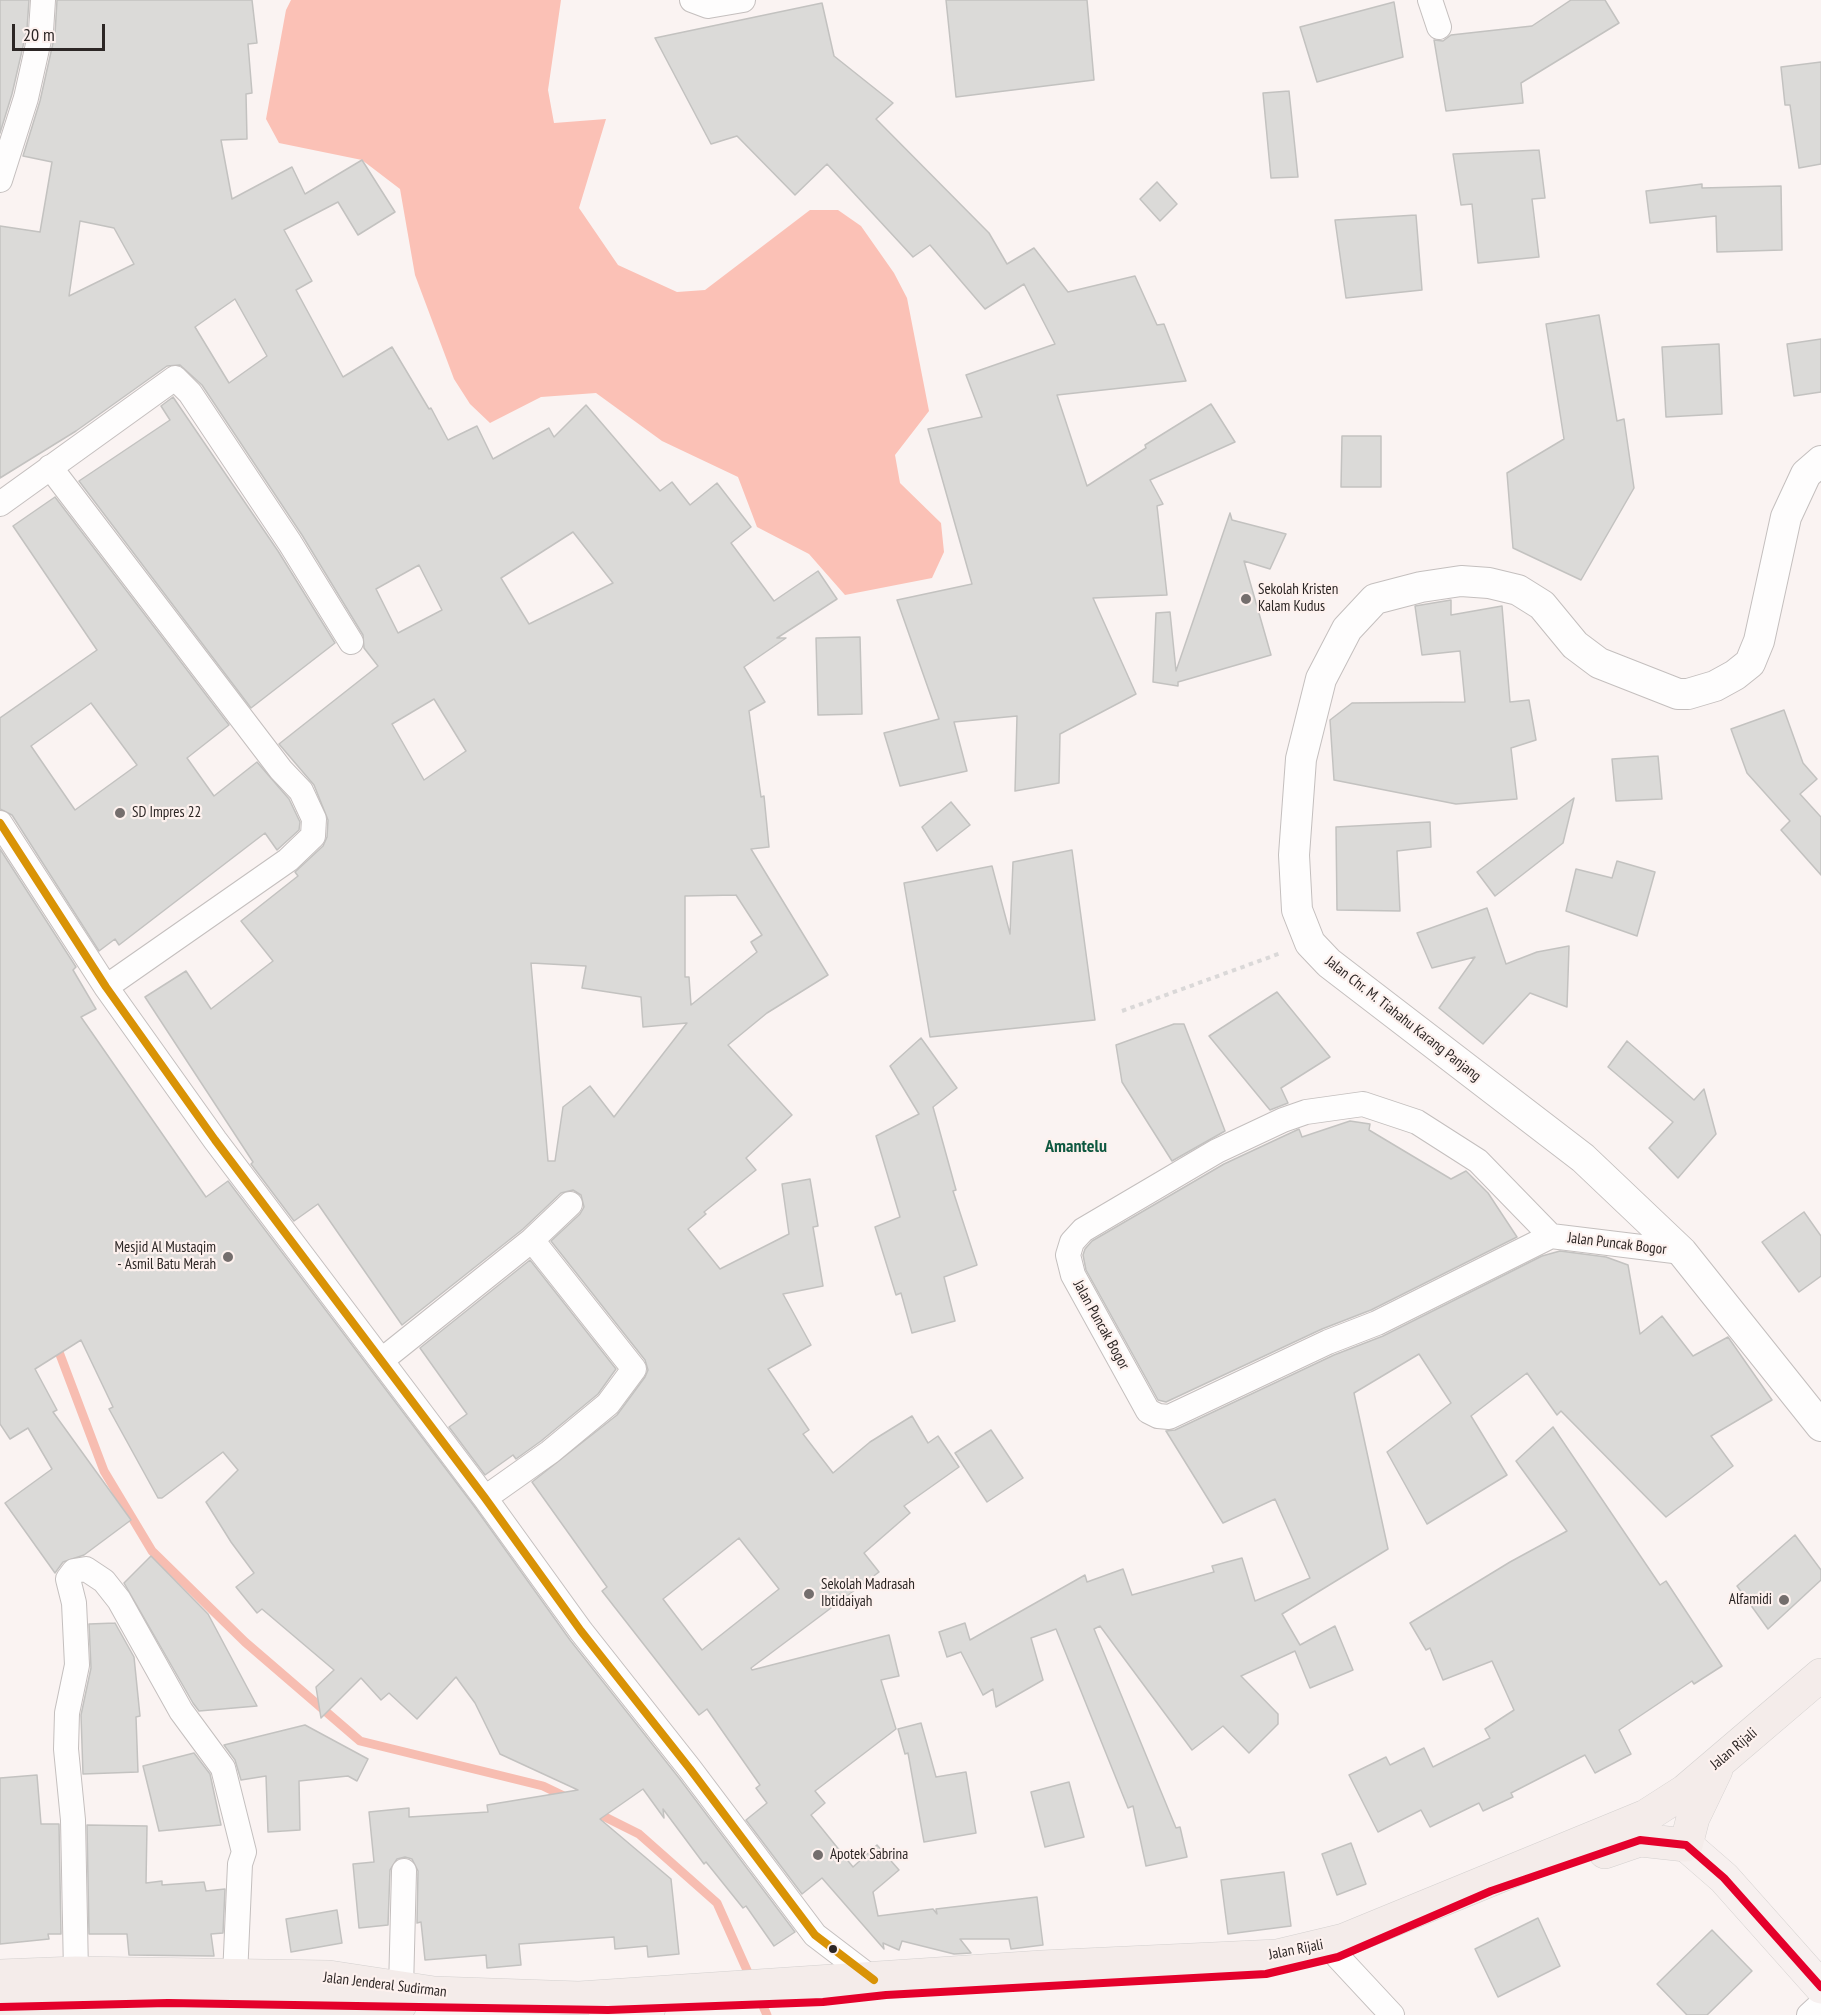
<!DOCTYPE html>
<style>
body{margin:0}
#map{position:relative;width:1821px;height:2015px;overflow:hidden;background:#faf3f2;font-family:"PT Sans Narrow",sans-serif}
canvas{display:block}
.scale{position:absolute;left:12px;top:24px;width:93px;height:27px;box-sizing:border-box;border:3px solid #2c2625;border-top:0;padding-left:8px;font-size:18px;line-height:21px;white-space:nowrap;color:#2c2625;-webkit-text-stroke:4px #fdf1ee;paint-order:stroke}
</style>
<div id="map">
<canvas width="1821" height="2015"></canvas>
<div class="scale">20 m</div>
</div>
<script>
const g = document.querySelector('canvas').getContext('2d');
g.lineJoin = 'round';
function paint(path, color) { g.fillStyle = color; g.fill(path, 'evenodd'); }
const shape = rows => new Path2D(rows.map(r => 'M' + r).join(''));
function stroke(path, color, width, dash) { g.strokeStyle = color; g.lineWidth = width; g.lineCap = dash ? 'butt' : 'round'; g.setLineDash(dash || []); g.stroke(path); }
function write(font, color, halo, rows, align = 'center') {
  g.font = font + ' "PT Sans Narrow",sans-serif'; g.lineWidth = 4.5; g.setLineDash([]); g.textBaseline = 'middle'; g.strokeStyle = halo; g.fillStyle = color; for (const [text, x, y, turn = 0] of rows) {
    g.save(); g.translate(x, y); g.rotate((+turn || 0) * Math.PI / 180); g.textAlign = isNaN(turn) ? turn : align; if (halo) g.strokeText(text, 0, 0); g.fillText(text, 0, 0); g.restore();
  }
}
paint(shape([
 [291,0,561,0,548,90,554,123,606,119,579,208,618,265,677,292,705,290,810,210,838,210,861,226,894,273,907,298,929,411,895,455,900,483,941,523,944,552,932,578,845,595,809,554,757,527,738,477,662,441,596,393,541,397,490,423,470,404,454,379,415,275,400,189,362,160,279,143,266,119,286,10]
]), '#fbc1b6');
stroke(shape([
 [56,1344,104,1471,152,1551,245,1642,360,1741,543,1786,568,1798],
 [593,1811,639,1834,717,1903,767,2015]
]), '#f7bdb1', 9);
const building = shape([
 [0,0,29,0,27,29,12,94,0,133,0,0],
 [57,0,252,0,257,43,248,44,252,93,246,94,247,139,221,140,232,199,292,167,305,194,362,160,395,212,358,235,338,202,284,230,312,281,296,290,343,377,392,347,429,409,431,408,448,440,477,426,493,459,549,428,554,437,586,405,660,491,672,482,690,505,717,483,751,527,731,543,774,601,818,571,837,599,777,638,786,638,744,667,765,702,749,711,761,797,764,796,769,847,751,849,828,975,767,1013,728,1045,792,1115,746,1158,756,1170,704,1212,706,1214,688,1229,720,1269,789,1234,782,1184,810,1179,818,1226,813,1227,823,1286,783,1294,811,1345,768,1369,809,1430,803,1434,833,1473,870,1442,912,1416,928,1443,938,1436,959,1467,904,1506,910,1513,864,1553,879,1572,751,1668,752,1670,889,1635,899,1676,881,1680,896,1729,815,1791,825,1803,811,1815,853,1867,877,1845,899,1870,873,1892,878,1916,933,1909,937,1914,936,1909,1037,1897,1043,1945,1011,1949,1009,1939,960,1939,971,1953,954,1954,902,1941,899,1950,883,1943,884,1949,822,1878,802,1894,746,1820,767,1803,756,1788,760,1785,707,1709,699,1715,602,1591,607,1587,532,1482,617,1415,645,1377,648,1370,645,1360,551,1241,580,1214,584,1207,581,1195,573,1190,561,1193,523,1229,402,1325,318,1204,294,1221,251,1164,253,1162,145,997,186,971,211,1009,273,961,241,921,298,876,295,872,323,846,327,837,328,820,314,785,279,744,378,666,364,648,363,635,302,535,202,385,180,365,167,366,76,431,0,478,0,226,40,232,52,162,23,156,40,101,55,34,57,0],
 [80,221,114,228,134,264,69,296,80,221],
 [235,299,267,356,229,383,195,327,235,299],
 [573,532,613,583,529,624,501,578,573,532],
 [419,565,442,610,398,633,376,589,419,565],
 [434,699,466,751,424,780,392,724,434,699],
 [736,895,762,935,751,942,757,952,691,1005,689,977,685,977,685,896,736,895],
 [531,963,586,966,582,988,641,997,643,1027,687,1023,614,1117,590,1086,563,1107,555,1161,548,1161,531,963],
 [739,1538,779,1589,702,1650,663,1599,739,1538],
 [946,0,1087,0,1094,80,956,97,946,0],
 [1571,0,1605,0,1619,23,1521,83,1523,103,1446,111,1434,40,1443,41,1451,35,1532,26,1571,0],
 [1394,2,1403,57,1317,82,1300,27,1394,2],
 [822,3,834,56,893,103,876,119,989,233,1007,264,1034,248,1068,292,1135,276,1157,325,1164,324,1186,381,1057,395,1087,486,1146,448,1145,445,1211,404,1235,442,1150,480,1163,504,1157,506,1167,595,1093,598,1136,694,1060,734,1059,783,1015,791,1017,716,954,722,967,771,900,786,884,733,939,719,897,600,972,584,928,429,982,417,966,375,1055,344,1024,284,985,309,930,245,913,257,827,164,795,195,737,136,711,144,655,38,822,3],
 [1821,62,1821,164,1799,168,1790,105,1785,105,1781,67,1821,62],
 [1289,91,1298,177,1271,178,1263,93,1289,91],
 [1539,150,1545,198,1532,199,1539,257,1478,263,1472,204,1461,205,1453,154,1539,150],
 [1157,182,1177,204,1160,221,1140,199,1157,182],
 [1702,184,1702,188,1781,186,1782,250,1717,252,1716,216,1650,223,1646,191,1702,184],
 [1416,215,1422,290,1346,298,1335,220,1416,215],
 [1599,315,1617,421,1624,419,1634,488,1581,580,1513,548,1507,473,1564,439,1546,324,1599,315],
 [1821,339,1821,392,1794,396,1787,344,1821,339],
 [1719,344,1722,414,1666,417,1662,347,1719,344],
 [173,397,278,551,335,643,251,708,79,481,170,420,161,406,173,397],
 [1342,436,1381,436,1381,487,1341,487,1342,436],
 [55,497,229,725,187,758,214,796,257,762,289,799,300,822,299,830,277,850,265,833,119,945,115,939,99,951,12,815,0,809,0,718,97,650,13,526,55,497],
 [91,703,137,765,75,810,31,746,91,703],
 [1230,513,1232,520,1286,534,1270,569,1244,561,1271,655,1178,682,1178,686,1153,682,1156,613,1170,612,1176,671,1230,513],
 [1451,600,1451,615,1502,606,1510,702,1529,700,1536,740,1511,748,1517,799,1456,804,1334,780,1330,720,1352,703,1465,702,1460,651,1422,655,1415,606,1451,600],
 [860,637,862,714,818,715,816,638,860,637],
 [1784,710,1803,763,1817,779,1800,794,1821,817,1821,875,1781,830,1790,821,1747,773,1731,729,1784,710],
 [1658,756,1662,799,1616,801,1612,759,1658,756],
 [1574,798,1563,843,1495,896,1477,872,1574,798],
 [951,802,970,825,937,851,922,827,951,802],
 [1430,822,1431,847,1397,851,1400,911,1337,910,1336,827,1430,822],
 [0,849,76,967,73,970,96,1009,81,1017,206,1197,228,1181,474,1506,570,1640,679,1778,795,1932,774,1946,746,1906,743,1908,706,1862,704,1864,663,1809,664,1818,643,1789,600,1819,671,1879,679,1954,648,1957,647,1946,615,1949,614,1937,519,1944,521,1965,487,1968,486,1955,425,1960,421,1922,417,1923,418,1871,412,1859,405,1857,397,1859,390,1870,388,1925,359,1928,353,1864,374,1862,369,1812,409,1808,409,1817,488,1812,487,1805,578,1790,500,1754,475,1703,456,1677,417,1719,389,1693,381,1700,361,1678,321,1718,316,1687,334,1670,262,1609,257,1613,236,1587,254,1573,231,1542,206,1502,238,1470,223,1452,162,1498,158,1498,109,1409,113,1407,81,1340,35,1369,57,1410,53,1412,131,1520,84,1555,63,1562,55,1573,5,1503,52,1469,28,1428,10,1439,0,1424,0,849],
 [1072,850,1095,1020,930,1037,904,883,992,866,1010,934,1013,862,1072,850],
 [1617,861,1655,872,1637,936,1566,911,1576,869,1612,878,1617,861],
 [1487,908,1506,964,1537,952,1569,946,1567,1007,1530,993,1483,1044,1439,1008,1475,957,1432,968,1417,933,1487,908],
 [1277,992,1330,1057,1281,1088,1288,1103,1270,1110,1209,1036,1277,992],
 [1174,1024,1184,1024,1225,1131,1172,1161,1122,1082,1116,1045,1174,1024],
 [921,1038,957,1088,933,1107,956,1190,953,1191,977,1265,944,1277,955,1321,912,1333,901,1293,896,1295,875,1227,900,1217,876,1136,919,1114,890,1066,921,1038],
 [1627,1041,1694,1100,1704,1089,1716,1134,1678,1178,1649,1148,1673,1122,1608,1067,1627,1041],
 [1350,1121,1370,1124,1369,1130,1451,1179,1466,1171,1488,1193,1517,1237,1371,1310,1322,1329,1166,1402,1158,1400,1086,1270,1083,1255,1085,1249,1092,1241,1224,1164,1299,1129,1302,1137,1350,1121],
 [1804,1212,1821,1236,1821,1276,1799,1292,1762,1242,1804,1212],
 [1560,1251,1606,1257,1628,1265,1640,1334,1662,1316,1693,1356,1728,1337,1772,1400,1711,1436,1733,1466,1666,1517,1561,1411,1557,1415,1527,1373,1471,1416,1507,1475,1427,1524,1387,1452,1451,1403,1419,1354,1354,1393,1388,1549,1282,1614,1300,1645,1335,1626,1353,1670,1310,1688,1295,1651,1241,1676,1278,1714,1278,1724,1249,1753,1223,1726,1192,1750,1100,1626,1094,1629,1176,1828,1180,1827,1187,1857,1146,1866,1133,1806,1128,1808,1056,1629,1031,1638,1043,1680,996,1707,993,1689,983,1695,961,1652,947,1657,939,1632,965,1623,970,1640,1085,1575,1087,1582,1123,1569,1132,1595,1214,1572,1212,1566,1242,1558,1255,1601,1310,1578,1275,1499,1223,1523,1166,1431,1175,1430,1334,1355,1383,1336,1542,1256,1560,1251],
 [530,1260,616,1369,598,1394,541,1441,516,1459,513,1455,485,1475,449,1427,467,1414,420,1348,530,1260],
 [1553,1427,1660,1585,1666,1581,1722,1666,1694,1684,1692,1681,1619,1730,1631,1754,1595,1773,1585,1755,1511,1793,1513,1797,1483,1811,1479,1803,1430,1827,1421,1810,1378,1832,1349,1775,1386,1757,1390,1765,1424,1748,1433,1767,1490,1738,1485,1729,1514,1710,1492,1661,1443,1680,1430,1648,1426,1650,1410,1623,1510,1562,1567,1531,1516,1461,1553,1427],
 [991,1430,1023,1478,987,1502,955,1453,991,1430],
 [1795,1535,1821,1570,1821,1580,1768,1629,1737,1586,1795,1535],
 [151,1556,208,1614,257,1706,199,1711,193,1703,124,1583,151,1556],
 [115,1623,134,1657,140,1716,136,1717,138,1772,83,1774,81,1715,91,1668,89,1624,115,1623],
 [921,1723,936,1777,966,1772,976,1833,924,1842,908,1753,905,1754,898,1729,921,1723],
 [305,1725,368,1759,357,1781,348,1776,299,1781,300,1830,268,1832,266,1776,241,1780,235,1760,224,1745,305,1725],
 [194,1753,210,1774,221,1825,159,1831,143,1766,194,1753],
 [37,1775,41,1824,59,1824,61,1934,48,1934,49,1939,0,1944,0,1778,37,1775],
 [1069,1782,1084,1837,1045,1847,1031,1792,1069,1782],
 [87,1825,147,1826,146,1883,162,1881,162,1885,204,1882,206,1891,225,1889,223,1933,211,1934,214,1956,129,1955,127,1934,89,1934,87,1825],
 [1351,1843,1366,1884,1337,1895,1322,1854,1351,1843],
 [1284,1872,1291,1926,1228,1934,1221,1880,1284,1872],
 [337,1910,342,1943,291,1952,286,1919,337,1910],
 [1538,1918,1560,1966,1498,1997,1475,1949,1538,1918],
 [1712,1930,1752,1971,1707,2015,1687,2015,1657,1984,1712,1930]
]);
paint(building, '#dbdad8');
stroke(building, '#c3c2c0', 1.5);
const minor = shape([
 [692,0,708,6,743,0],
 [1430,0,1439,27],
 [0,180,26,98,41,31,43,0],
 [50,467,281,770,301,791,314,819,313,836,288,860,106,987],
 [0,504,175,378,190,393,290,543,351,642],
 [0,823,106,987,215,1140,485,1498,581,1631,690,1769,815,1935,874,1980],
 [1551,1236,1478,1161,1417,1122,1363,1104,1306,1112,1283,1120,1217,1151,1083,1230,1072,1242,1068,1255,1073,1275,1148,1411,1158,1416,1169,1417,1328,1342,1377,1323,1551,1236,1682,1252],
 [382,1360,532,1240],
 [485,1498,550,1452,608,1404,634,1369,532,1240,570,1204],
 [1338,1957,1392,2015],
 [76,1973,73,1820,66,1749,67,1713,77,1665,74,1603,68,1579,74,1571,86,1569,104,1581,119,1600,181,1711,223,1768,244,1852,240,1864,235,1976],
 [401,1989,404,1871],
 [1809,2015,1821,2004]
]);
const tertiary = shape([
 [1821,461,1806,474,1786,517,1759,641,1750,663,1735,675,1715,686,1688,694,1678,694,1599,663,1575,645,1542,605,1518,590,1489,583,1461,581,1421,587,1375,599,1347,629,1321,679,1301,759,1294,855,1297,910,1310,943,1329,963,1583,1158,1682,1252,1821,1426]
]);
const primary = shape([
 [1686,1845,1724,1878,1821,1987],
 [605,2015,649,2008]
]);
const trunk = shape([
 [1605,1852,1640,1840,1686,1845,1693,1818,1716,1770],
 [0,1976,76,1973,329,1977,434,1993,579,1998,1042,1967,1277,1956,1344,1940,1646,1816,1685,1791,1821,1675],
 [0,2007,168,2003,400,2005]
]);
stroke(minor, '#c4bfbe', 26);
stroke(tertiary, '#c4bfbe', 32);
stroke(primary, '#d3d0cf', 34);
stroke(trunk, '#d3d0cf', 34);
stroke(shape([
 [1122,1011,1281,953]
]), '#dad8d8', 4, [4.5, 4.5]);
stroke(minor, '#fefdfd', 24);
stroke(tertiary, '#fefdfd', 30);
stroke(primary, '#f7f0ef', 33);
stroke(trunk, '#f4ecea', 33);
stroke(shape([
 [0,823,106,987,215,1140,485,1498,581,1631,690,1769,815,1935,874,1980]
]), '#d99306', 8);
stroke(shape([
 [0,2007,168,2003,608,2010,823,2002,886,1995,1266,1974,1338,1957,1491,1891,1640,1840,1686,1845,1724,1878,1821,1987]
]), '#e4002b', 8);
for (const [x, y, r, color] of [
 [1246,599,6,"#746e6d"],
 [120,813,6,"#746e6d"],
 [228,1257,6,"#746e6d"],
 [809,1594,6,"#746e6d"],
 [1784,1600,6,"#746e6d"],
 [818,1855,6,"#746e6d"],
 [833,1949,5,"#2c2625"]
]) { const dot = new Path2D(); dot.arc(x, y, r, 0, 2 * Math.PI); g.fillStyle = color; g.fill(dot); stroke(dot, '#fdf1ee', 2); }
write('15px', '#2c2625', '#fdf1ee', [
 ["Sekolah Kristen",1258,590],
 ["Kalam Kudus",1258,607],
 ["SD Impres 22",132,813],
 ["Mesjid Al Mustaqim",216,1248,"right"],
 ["- Asmil Batu Merah",216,1265,"right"],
 ["Sekolah Madrasah",821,1585],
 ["Ibtidaiyah",821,1602],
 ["Alfamidi",1772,1600,"right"],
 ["Apotek Sabrina",830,1855]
], 'left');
write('15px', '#2c2625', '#fdf1ee', [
 ["Jalan Chr. M. Tiahahu Karang Panjang",1403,1019,38],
 ["Jalan Puncak Bogor",1617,1244,7],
 ["Jalan Puncak Bogor",1101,1325,61],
 ["Jalan Rijali",1734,1749,-40],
 ["Jalan Rijali",1296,1950,-11],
 ["Jalan Jenderal Sudirman",385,1985,7]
]);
write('bold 18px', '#0e5840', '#fdf1ee', [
 ["Amantelu",1076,1147]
]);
</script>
